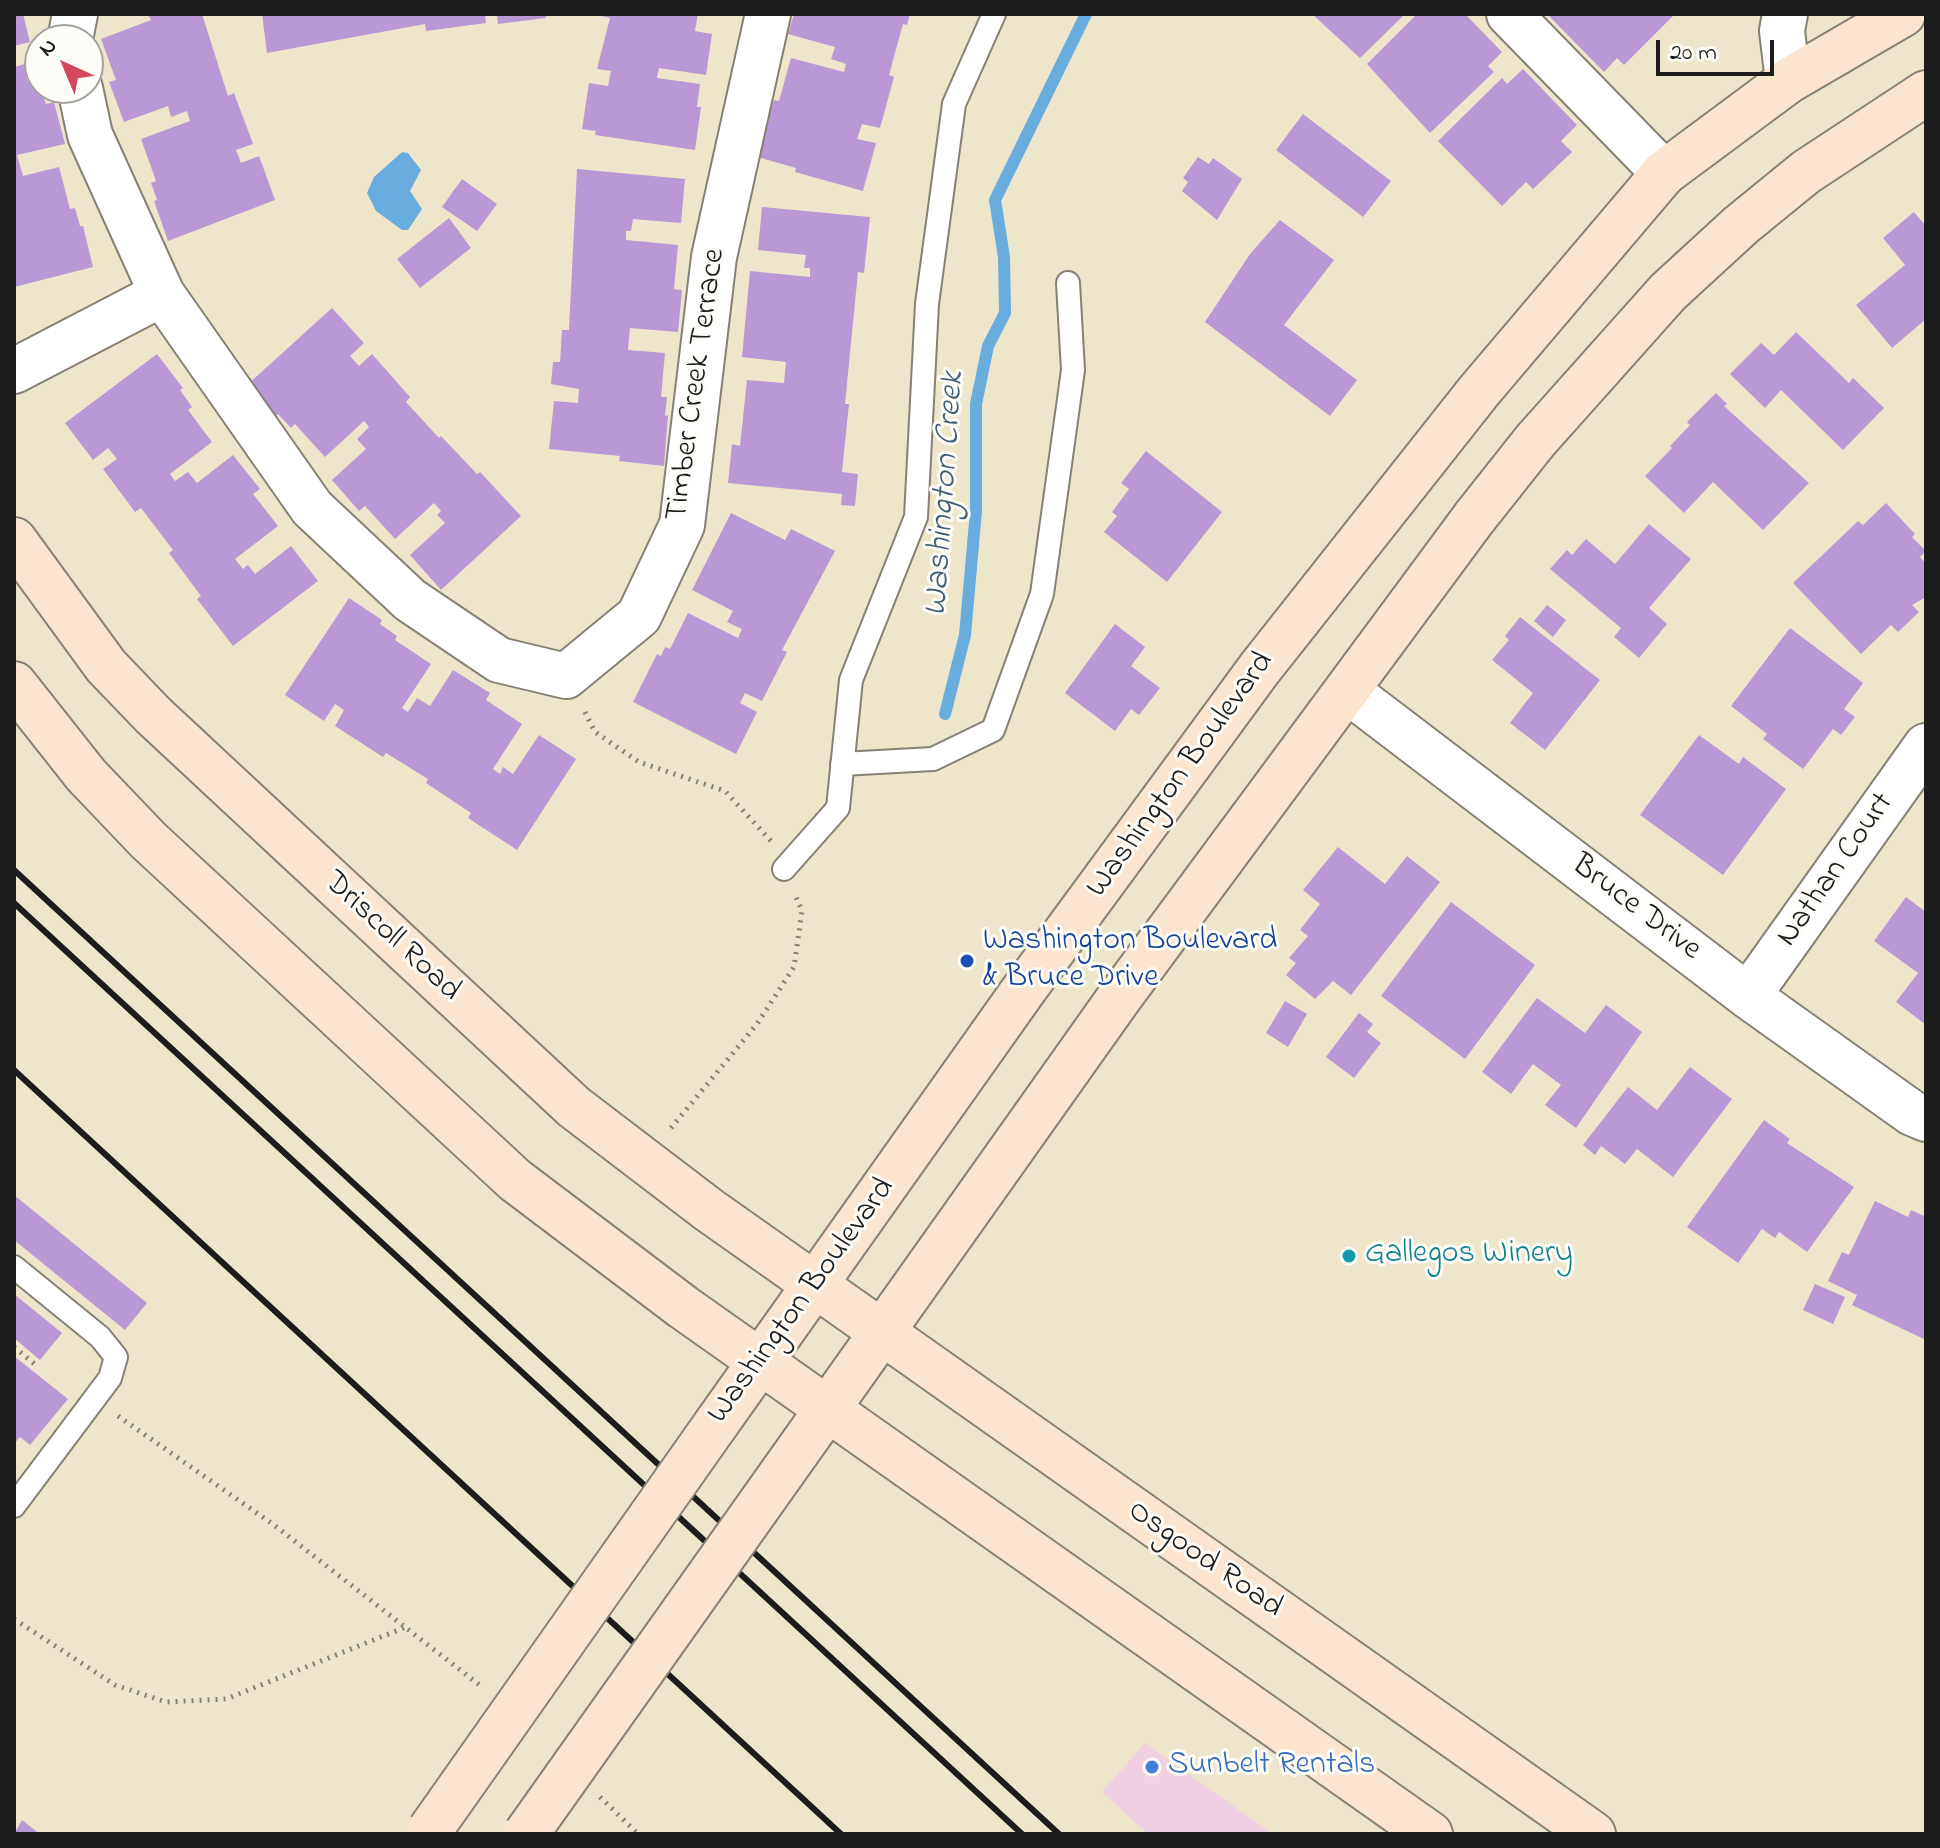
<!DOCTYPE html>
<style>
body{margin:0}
#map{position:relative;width:1940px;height:1848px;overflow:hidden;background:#eee6cb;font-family:"Indie Flower",sans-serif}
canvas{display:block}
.frame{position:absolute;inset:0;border:16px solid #1c1c1c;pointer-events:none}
.north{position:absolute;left:24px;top:24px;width:80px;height:80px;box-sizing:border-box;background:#fdfcf7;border:2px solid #a3a29f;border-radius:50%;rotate:316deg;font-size:22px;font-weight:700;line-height:32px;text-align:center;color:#1c1c1c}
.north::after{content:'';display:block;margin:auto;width:28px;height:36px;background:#d1495b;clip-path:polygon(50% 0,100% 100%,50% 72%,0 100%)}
.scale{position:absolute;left:1656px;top:40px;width:118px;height:36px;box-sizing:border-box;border:4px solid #1c1c1c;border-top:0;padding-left:10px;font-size:24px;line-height:28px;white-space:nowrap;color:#1c1c1c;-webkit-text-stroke:6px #fdfcf7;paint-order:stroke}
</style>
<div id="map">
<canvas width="1940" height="1848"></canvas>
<div class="frame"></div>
<div class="north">N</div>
<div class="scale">20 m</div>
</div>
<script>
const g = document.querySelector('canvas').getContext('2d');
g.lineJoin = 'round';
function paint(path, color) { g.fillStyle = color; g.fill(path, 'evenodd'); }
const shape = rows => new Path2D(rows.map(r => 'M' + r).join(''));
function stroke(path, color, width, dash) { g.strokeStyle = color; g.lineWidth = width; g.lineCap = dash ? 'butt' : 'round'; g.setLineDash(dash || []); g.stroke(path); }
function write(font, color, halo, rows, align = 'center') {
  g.font = font + ' "Indie Flower",sans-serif'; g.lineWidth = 6; g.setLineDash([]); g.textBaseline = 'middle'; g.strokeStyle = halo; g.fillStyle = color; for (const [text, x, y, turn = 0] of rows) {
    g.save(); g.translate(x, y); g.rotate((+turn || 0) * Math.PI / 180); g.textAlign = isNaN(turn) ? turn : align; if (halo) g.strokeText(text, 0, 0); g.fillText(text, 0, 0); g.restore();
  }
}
paint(shape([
 [1145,1743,1273,1834,1148,1834,1102,1792]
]), '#f1d0e3');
paint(shape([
 [402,152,408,153,421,170,410,191,422,209,408,230,402,230,376,211,367,193,374,177]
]), '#69adde');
stroke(shape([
 [945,714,965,635,976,511,976,404,988,346,1005,313,1004,257,995,200,1086,14]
]), '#69adde', 12);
paint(shape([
 [14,14,23,14,30,42,14,46],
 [148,14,202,14,228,96,234,93,253,144,236,150,241,163,259,156,275,200,168,241,154,201,157,200,151,183,156,181,141,139,190,121,187,111,171,117,168,106,124,122,109,82,116,80,101,39,151,20],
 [262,14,485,14,486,23,426,31,425,24,267,53],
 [497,14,545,14,546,18,498,24],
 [594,14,698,14,695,31,712,34,706,75,659,68,657,78,700,84,697,107,701,107,695,150,595,135,596,131,582,129,589,83,608,86,611,71,597,69,610,18],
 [794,14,910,14,907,25,903,24,889,75,894,77,880,128,862,124,857,139,876,143,863,191,795,172,796,168,754,156,764,117,768,118,774,100,779,101,791,58,844,72,846,64,831,59,835,47,788,34],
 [1312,14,1405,14,1360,58],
 [1417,14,1465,14,1502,52,1488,66,1494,72,1430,133,1367,64],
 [1551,14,1675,14,1624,65,1617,58,1604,72,1549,16],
 [36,61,40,88,46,104,54,102,65,144,17,155,23,176,59,167,70,209,75,208,80,226,83,226,93,267,14,287,14,67],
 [1523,69,1577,125,1561,141,1572,152,1533,189,1526,182,1502,206,1438,141,1502,78,1507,84],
 [1303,114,1391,181,1363,217,1276,150],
 [1198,157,1209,164,1213,158,1242,179,1217,220,1182,191,1188,182,1183,178],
 [577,169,685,179,681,223,633,219,631,231,626,231,626,240,678,245,674,289,682,290,678,332,630,328,628,350,665,353,661,397,667,397,665,416,668,415,664,466,619,461,620,456,549,449,554,401,578,403,579,389,551,384,553,362,560,362,562,330,569,330],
 [462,179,497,204,477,231,442,207],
 [762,207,870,217,864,273,858,272,845,404,849,404,842,472,858,474,855,506,841,505,842,494,728,483,732,444,740,446,747,380,784,383,786,362,742,357,750,271,810,277,810,268,804,268,806,255,758,250],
 [1914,212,1926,226,1926,319,1892,348,1856,305,1905,265,1883,238],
 [449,218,471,248,420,288,397,259],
 [1280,220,1334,260,1284,325,1357,380,1330,416,1205,322,1250,254],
 [332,308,364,343,350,356,359,366,372,354,410,397,406,402,439,438,441,436,477,474,480,472,521,516,441,590,410,555,445,523,437,515,441,511,434,503,395,539,365,506,359,511,332,480,366,449,357,439,369,427,364,421,325,457,295,424,291,428,278,414,276,416,247,385],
 [1796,332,1849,383,1853,378,1884,408,1843,450,1781,390,1765,408,1730,374,1761,343,1774,355],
 [157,354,183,388,180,390,192,407,188,410,212,442,170,474,175,481,188,472,197,483,233,455,260,489,253,494,278,526,235,559,243,569,248,565,255,574,291,546,318,581,233,646,197,599,201,596,169,553,173,550,141,508,135,512,103,469,117,459,108,448,93,460,65,423],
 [1716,393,1727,404,1724,406,1809,483,1763,530,1713,482,1684,513,1645,476,1672,448,1670,446,1690,425,1687,422],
 [1146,451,1222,512,1167,582,1104,532,1117,516,1112,512,1129,489,1121,483],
 [1886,503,1915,534,1912,537,1926,551,1920,557,1926,564,1926,597,1912,605,1919,612,1898,632,1891,625,1861,654,1793,583,1858,521,1863,525],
 [731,513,785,540,791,529,835,551,782,650,787,652,762,701,745,693,740,703,757,712,736,754,633,702,657,654,661,656,665,647,670,649,688,613,738,638,742,629,727,622,733,611,692,590],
 [1649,524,1691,559,1649,608,1667,624,1639,658,1614,637,1621,628,1550,569,1567,550,1572,555,1586,539,1615,564],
 [349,598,382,620,380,624,397,636,395,640,431,664,402,708,408,712,417,698,430,706,453,670,490,693,486,700,522,724,493,769,500,774,503,767,513,774,539,735,576,759,517,850,468,818,471,813,426,783,428,779,386,753,383,757,335,726,344,710,335,704,324,721,285,695],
 [1547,605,1566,620,1553,637,1534,621],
 [1520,617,1600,680,1545,750,1510,723,1533,693,1492,660,1509,640,1505,636],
 [1115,624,1145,647,1131,666,1160,688,1139,715,1131,709,1115,731,1065,693],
 [1790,628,1863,683,1844,709,1855,717,1841,735,1833,729,1803,769,1763,739,1767,734,1731,706],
 [1699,735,1739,764,1743,757,1786,789,1723,875,1640,815],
 [1338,847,1385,884,1407,856,1440,882,1351,995,1333,981,1315,999,1286,975,1296,963,1289,958,1308,936,1300,930,1320,904,1303,890],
 [1906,897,1926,912,1926,1025,1896,1002,1918,973,1874,941],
 [1451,902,1535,965,1465,1059,1381,996],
 [1537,998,1585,1033,1606,1005,1642,1032,1576,1128,1545,1105,1561,1085,1533,1064,1511,1094,1482,1072],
 [1285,1001,1307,1014,1288,1047,1266,1033],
 [1359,1013,1373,1024,1367,1032,1381,1043,1354,1078,1326,1057],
 [1690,1067,1732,1099,1673,1177,1637,1149,1625,1164,1601,1146,1595,1155,1583,1145,1628,1087,1657,1110],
 [1764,1120,1790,1139,1787,1143,1854,1187,1807,1252,1779,1232,1775,1238,1762,1229,1738,1263,1687,1227],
 [14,1195,147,1303,125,1330,14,1240],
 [1875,1201,1908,1217,1911,1210,1926,1217,1926,1340,1852,1305,1857,1295,1828,1281,1842,1252,1849,1255],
 [1815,1284,1845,1297,1833,1324,1803,1310],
 [14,1294,62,1333,40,1360,14,1338],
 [14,1356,68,1399,30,1445,20,1437,14,1444],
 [22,1820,40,1834,14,1834]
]), '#ba98d5');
const lane = shape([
 [842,764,933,759,993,730,1042,594,1073,370,1068,283],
 [784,869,838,808,851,680,916,517,927,304,954,104,994,14],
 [14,1267,100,1337,116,1357,110,1378,14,1506]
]);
const street = shape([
 [1509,14,1664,173],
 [1785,14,1782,31,1788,81],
 [70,40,75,14],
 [80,88,90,135,162,294,312,508,410,600,499,660,566,676,639,616,682,525,714,257,768,14],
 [14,371,162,294],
 [1349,692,1748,996,1912,1113,1926,1119],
 [1748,996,1926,746]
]);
const secondary = shape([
 [14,540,106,666,153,715,574,1107,709,1210,1593,1834],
 [14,684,86,775,148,840,515,1180,683,1307,1430,1834],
 [716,1424,1025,988,1260,668,1479,391,1664,173,1788,81,1903,14],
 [782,1473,1119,998,1474,518,1535,441,1668,292,1741,225,1806,172,1926,93]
]);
stroke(lane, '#858174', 26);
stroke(street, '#858174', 48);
stroke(secondary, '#858174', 48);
stroke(shape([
 [585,712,595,732,639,762,725,791,771,841],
 [671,1128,757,1024,794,967,802,911,796,897],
 [14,1347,37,1366],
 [118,1416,274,1525,482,1687],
 [14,1619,115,1685,166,1702,226,1699,406,1627],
 [600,1797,638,1834]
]), '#858174', 5, [2, 6]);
stroke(lane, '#fff', 22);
stroke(street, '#fff', 44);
stroke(secondary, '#fbe5cf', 44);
stroke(shape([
 [14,870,1059,1834],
 [14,903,1022,1834],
 [14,1070,841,1834]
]), '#1c1c1c', 6);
const secondaryBridge = shape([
 [430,1830,716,1424],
 [526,1834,782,1473]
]);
stroke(secondaryBridge, '#858174', 48, []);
stroke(secondaryBridge, '#fbe5cf', 44);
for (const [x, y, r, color] of [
 [967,961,8,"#1a4fb4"],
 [1349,1256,8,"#0f9aa8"],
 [1152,1767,8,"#3f7fe0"]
]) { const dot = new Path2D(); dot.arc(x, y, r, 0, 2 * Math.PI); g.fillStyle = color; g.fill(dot); stroke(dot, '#fdfcf7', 3); }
write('32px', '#1c1c1c', '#fdfcf7', [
 ["Timber Creek Terrace",698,385,-82],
 ["Washington Boulevard",1182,776,-54],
 ["Nathan Court",1837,871,-55],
 ["Bruce Drive",1635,909,37],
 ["Driscoll Road",391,938,43],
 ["Washington Boulevard",803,1302,-54],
 ["Osgood Road",1204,1561,35]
]);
write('32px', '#164399', '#fdfcf7', [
 ["Washington Boulevard",983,943],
 ["& Bruce Drive",983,980]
], 'left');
write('32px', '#0d838f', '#fdfcf7', [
 ["Gallegos Winery",1365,1256]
], 'left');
write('32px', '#366cbe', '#fdfcf7', [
 ["Sunbelt Rentals",1168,1767]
], 'left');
write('italic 34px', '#3f5d73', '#fdfcf7', [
 ["Washington Creek",947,494,-86]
]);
</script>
